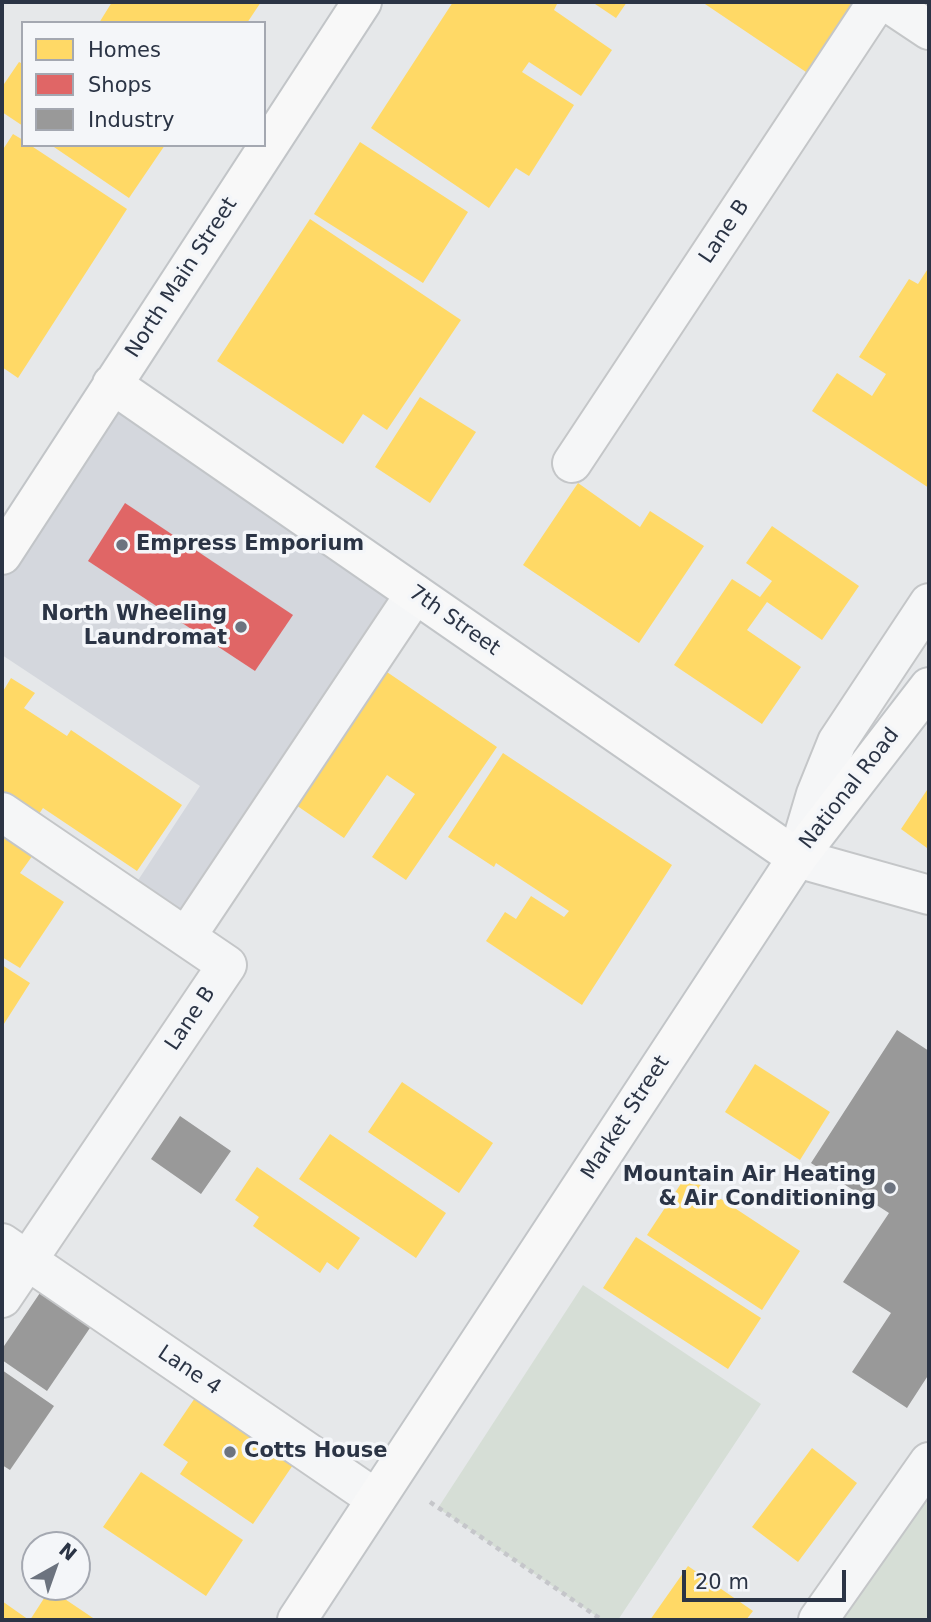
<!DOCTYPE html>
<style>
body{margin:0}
#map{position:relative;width:931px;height:1622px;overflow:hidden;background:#e6e8ea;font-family:"DejaVu Sans",sans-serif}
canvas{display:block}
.frame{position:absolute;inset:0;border:4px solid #2b3445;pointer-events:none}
.legend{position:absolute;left:21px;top:21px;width:245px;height:126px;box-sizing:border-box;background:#f4f6f9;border:2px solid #a4a8b1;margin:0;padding:9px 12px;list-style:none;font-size:21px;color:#2b3445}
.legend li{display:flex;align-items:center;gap:14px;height:35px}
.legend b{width:35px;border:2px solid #a4a8b1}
.north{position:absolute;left:21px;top:1531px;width:70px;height:70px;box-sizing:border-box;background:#f4f6f9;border:2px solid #a4a8b1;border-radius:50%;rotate:40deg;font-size:19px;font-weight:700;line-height:28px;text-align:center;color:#2b3445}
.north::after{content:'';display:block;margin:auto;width:24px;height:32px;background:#6c737f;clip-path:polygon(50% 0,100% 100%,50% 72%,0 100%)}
.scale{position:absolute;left:682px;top:1570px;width:164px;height:32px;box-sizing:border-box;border:4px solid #2b3445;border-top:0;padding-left:9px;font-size:21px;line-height:24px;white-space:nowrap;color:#2b3445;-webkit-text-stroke:5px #f4f6f9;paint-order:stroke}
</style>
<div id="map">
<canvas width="931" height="1622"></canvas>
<div class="frame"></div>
<ul class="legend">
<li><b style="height:19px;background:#ffd966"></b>Homes</li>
<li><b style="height:19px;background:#e06666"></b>Shops</li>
<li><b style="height:19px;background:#999"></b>Industry</li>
</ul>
<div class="north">N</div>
<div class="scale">20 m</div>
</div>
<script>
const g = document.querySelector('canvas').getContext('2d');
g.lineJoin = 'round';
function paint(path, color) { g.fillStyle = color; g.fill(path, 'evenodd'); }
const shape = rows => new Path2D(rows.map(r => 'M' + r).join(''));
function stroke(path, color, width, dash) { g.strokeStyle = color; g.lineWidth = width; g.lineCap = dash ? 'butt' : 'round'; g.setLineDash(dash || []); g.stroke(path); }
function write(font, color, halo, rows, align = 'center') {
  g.font = font + ' "DejaVu Sans",sans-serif'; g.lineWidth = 7; g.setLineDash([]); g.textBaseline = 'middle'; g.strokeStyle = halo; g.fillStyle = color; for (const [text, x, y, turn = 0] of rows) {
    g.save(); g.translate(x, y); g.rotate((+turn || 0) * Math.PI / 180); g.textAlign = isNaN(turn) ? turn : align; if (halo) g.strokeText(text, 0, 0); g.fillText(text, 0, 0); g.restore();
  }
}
paint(shape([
 [112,384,415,594,200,947,127,897,200,786,2,655,2,555]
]), '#d4d7dd');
paint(shape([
 [583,1285,761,1404,618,1620,602,1620,438,1508],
 [929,1462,929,1620,818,1620]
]), '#d6ded6');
paint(shape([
 [112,2,261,2,247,23,99,23],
 [453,2,558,2,554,10,612,50,581,96,529,62,522,72,574,105,529,176,516,168,489,208,371,128],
 [592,2,627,2,616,18],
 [702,2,855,2,806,72],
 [19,62,23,64,23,126,2,112,2,87],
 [13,134,23,140,23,145,30,145,127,209,18,378,2,367,2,151],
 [360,142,468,212,423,283,314,214],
 [51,145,165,145,129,198],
 [310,219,461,320,387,430,363,414,343,444,217,361],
 [929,267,929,488,812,411,837,373,872,396,886,374,859,357,909,279,918,284],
 [420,397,476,432,430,503,375,467],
 [578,483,640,527,650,511,704,546,639,643,523,565],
 [772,526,859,586,822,640,767,602,747,630,801,667,762,724,674,665,732,579,760,597,772,581,746,563],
 [384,670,497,747,406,880,372,857,415,794,387,775,344,838,293,803],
 [11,678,35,693,24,708,67,736,71,730,182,805,137,871,43,808,37,817,2,794,2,693],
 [503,753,672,865,582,1005,486,941,505,912,516,919,531,896,564,917,569,911,496,863,494,867,448,837],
 [929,787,929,845,927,848,901,829],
 [2,834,33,855,20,873,64,902,20,968,2,957],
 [2,965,30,983,2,1027],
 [755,1064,830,1112,800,1160,725,1112],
 [402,1082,493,1143,459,1193,368,1132],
 [330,1134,446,1213,416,1258,299,1179],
 [257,1167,360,1238,338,1270,327,1262,320,1273,253,1226,259,1217,235,1200],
 [686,1176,800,1251,762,1310,647,1235],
 [636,1237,761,1318,728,1369,603,1288],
 [199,1392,297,1459,253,1524,180,1474,188,1462,163,1445],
 [812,1448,857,1483,798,1562,752,1527],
 [141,1472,243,1540,206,1596,103,1527],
 [688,1566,753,1611,746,1620,650,1620],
 [50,1589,96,1620,30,1620],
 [2,1601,29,1620,2,1620]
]), '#ffd966');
paint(shape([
 [125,503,293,615,255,671,88,561]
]), '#e06666');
paint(shape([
 [897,1030,929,1051,929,1374,907,1408,852,1372,891,1313,843,1282,889,1213,811,1163],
 [180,1116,231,1151,201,1194,151,1159],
 [44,1287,94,1322,47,1391,2,1360,2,1349],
 [2,1370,54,1406,10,1470,2,1465]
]), '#999');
const minor = shape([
 [887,2,929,30],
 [572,463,877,2],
 [929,603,837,742,816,794,797,858,929,895],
 [2,812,227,965,2,1298],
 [186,937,415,594],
 [2,1243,376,1499],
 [818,1620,929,1462]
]);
const major = shape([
 [112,384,797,858],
 [2,555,362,2],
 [297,1620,797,858,929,687]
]);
stroke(minor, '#c4c6c8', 42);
stroke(major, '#c2c5c8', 42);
stroke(shape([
 [430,1502,602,1620]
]), '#c5c6ca', 4.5, [5, 5]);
stroke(minor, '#f5f6f7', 38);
stroke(major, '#f8f8f8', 38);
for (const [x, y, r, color] of [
 [122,545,7,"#6c737f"],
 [241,627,7,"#6c737f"],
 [890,1188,7,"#6c737f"],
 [230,1452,7,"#6c737f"]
]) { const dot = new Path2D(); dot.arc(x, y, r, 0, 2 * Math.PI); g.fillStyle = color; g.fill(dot); stroke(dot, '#f4f6f9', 2.5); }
write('21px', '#2b3445', '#f4f6f9', [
 ["Lane B",725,232,-56],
 ["North Main Street",182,278,-57],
 ["7th Street",454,621,35],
 ["National Road",850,789,-52],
 ["Lane B",191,1019,-56],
 ["Market Street",626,1118,-57],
 ["Lane 4",189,1371,34]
]);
write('bold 21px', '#2b3445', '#f4f6f9', [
 ["Empress Emporium",136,545],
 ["North Wheeling",227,615,"right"],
 ["Laundromat",227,639,"right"],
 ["Mountain Air Heating",876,1176,"right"],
 ["& Air Conditioning",876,1200,"right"],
 ["Cotts House",244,1452]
], 'left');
</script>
